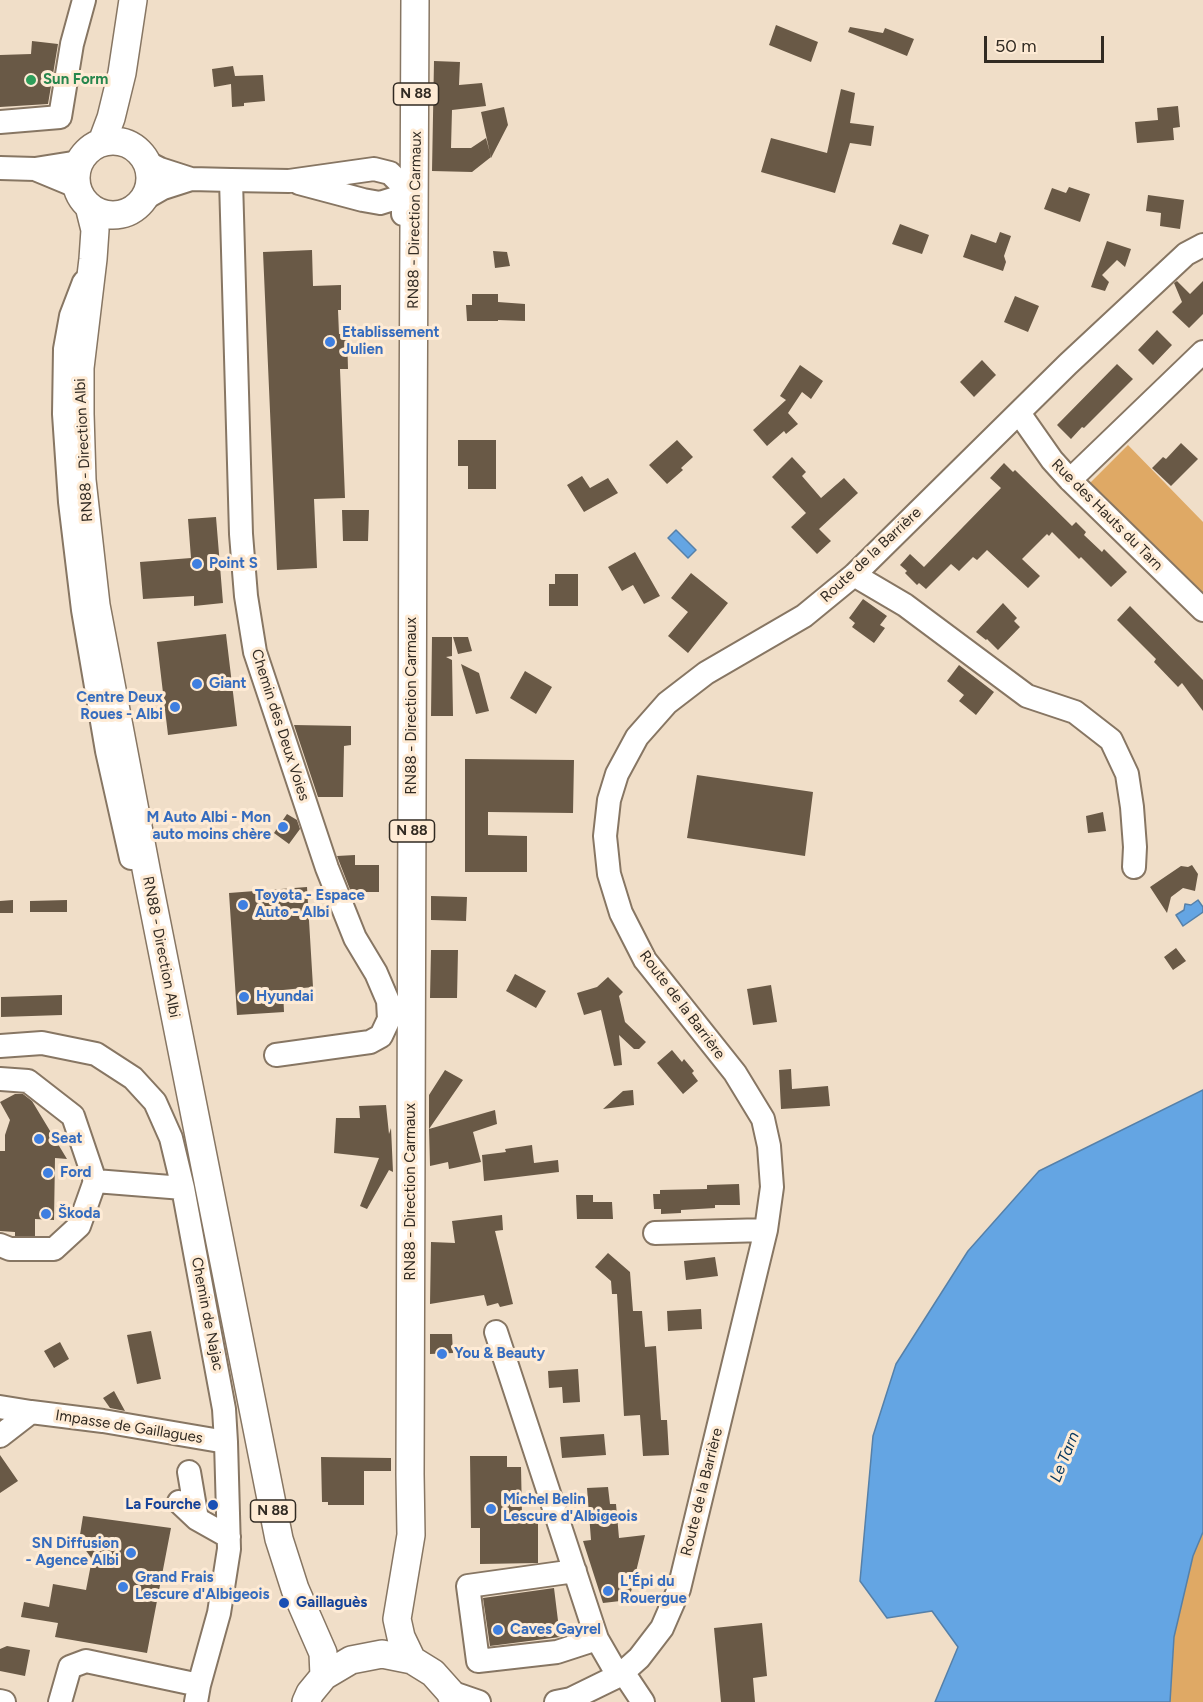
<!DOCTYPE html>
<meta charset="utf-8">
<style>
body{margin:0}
#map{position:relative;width:1203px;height:1702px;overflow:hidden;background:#f0dec8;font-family:Figtree,sans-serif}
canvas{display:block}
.scale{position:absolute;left:984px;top:36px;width:120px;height:27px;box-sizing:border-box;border:3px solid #322b23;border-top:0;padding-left:8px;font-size:18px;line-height:21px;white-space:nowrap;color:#322b23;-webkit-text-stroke:4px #feebd5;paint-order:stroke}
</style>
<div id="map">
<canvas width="1203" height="1702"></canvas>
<div class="scale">50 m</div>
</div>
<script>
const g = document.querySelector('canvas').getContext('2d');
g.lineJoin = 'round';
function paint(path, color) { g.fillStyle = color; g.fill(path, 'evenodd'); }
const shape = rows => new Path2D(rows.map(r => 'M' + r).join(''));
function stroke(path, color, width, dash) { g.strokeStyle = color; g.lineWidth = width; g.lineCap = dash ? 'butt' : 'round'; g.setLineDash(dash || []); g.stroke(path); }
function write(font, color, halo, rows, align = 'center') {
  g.font = font + ' Figtree,sans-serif'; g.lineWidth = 6; g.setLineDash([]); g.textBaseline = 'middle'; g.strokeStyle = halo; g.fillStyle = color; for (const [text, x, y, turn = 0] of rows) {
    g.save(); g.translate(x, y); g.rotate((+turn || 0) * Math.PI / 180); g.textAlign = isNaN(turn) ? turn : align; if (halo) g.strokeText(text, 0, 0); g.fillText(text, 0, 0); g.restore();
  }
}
paint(shape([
 [1128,445,1203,522,1203,603,1087,486],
 [1203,1532,1203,1702,1170,1702,1174,1637,1193,1556]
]), '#dfa965');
const water = shape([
 [676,530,696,550,688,558,668,538,676,530],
 [1198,900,1203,907,1203,912,1183,926,1176,915,1184,910,1185,904,1191,905,1198,900],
 [1203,1090,1203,1532,1193,1556,1174,1637,1170,1702,935,1702,958,1647,932,1611,887,1618,860,1581,873,1436,896,1364,968,1251,1039,1171,1203,1090]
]);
paint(water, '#64a5e3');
stroke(water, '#5580a9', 1.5);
paint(shape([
 [776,25,818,42,811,62,769,45],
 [850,27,883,33,885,28,914,39,907,56,848,32],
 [32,41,58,44,48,104,0,107,0,55,31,54],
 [434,61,460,62,459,85,482,83,486,106,452,110,451,148,471,148,486,138,491,157,472,172,432,171],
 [233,66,235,76,263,75,265,101,244,103,244,106,232,107,231,84,214,87,212,69],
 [841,89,855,93,850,123,874,126,871,146,850,143,835,193,761,172,771,138,827,153],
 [1178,106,1180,127,1173,128,1174,140,1137,143,1135,122,1158,120,1157,108],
 [504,107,508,125,491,158,481,112],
 [1069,187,1090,194,1080,222,1044,209,1052,188,1066,193],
 [1148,195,1184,200,1180,229,1160,226,1161,213,1146,211],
 [900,224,929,235,922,254,892,244],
 [1000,232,1011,236,1004,256,1006,262,1003,271,963,257,971,234,996,243],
 [1107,241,1131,249,1125,267,1117,260,1102,275,1109,282,1105,291,1091,287],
 [312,250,313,286,341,285,341,310,338,310,339,334,347,334,348,369,340,369,345,498,314,499,317,568,277,570,263,252],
 [493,251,507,252,510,266,495,268],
 [1177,281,1190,294,1203,281,1203,314,1189,328,1172,312,1182,302,1174,283],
 [472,294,498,294,498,302,525,304,525,321,498,320,498,321,467,321,466,305,472,305],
 [1015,296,1039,306,1028,332,1004,322],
 [1157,330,1172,345,1153,365,1138,350],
 [982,360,996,375,974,397,960,382],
 [1117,364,1133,379,1084,428,1082,427,1071,439,1057,425],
 [800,365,823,381,811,399,802,392,788,413,798,424,786,434,784,431,767,446,753,430,786,400,780,396],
 [458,440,496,440,496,489,468,489,468,466,458,466],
 [677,440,693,457,681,468,683,470,667,484,649,465],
 [1181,443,1198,459,1171,486,1152,468,1163,457,1166,459],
 [792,457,806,472,802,476,821,498,844,478,858,493,819,529,831,541,817,554,791,527,806,513,772,477],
 [1004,463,1013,472,1015,470,1072,526,1076,522,1086,532,1084,535,1102,552,1104,549,1127,572,1111,587,1081,557,1079,559,1052,532,1049,536,1047,534,1022,559,1040,576,1028,588,987,550,977,560,973,557,959,571,951,564,926,589,919,583,917,585,905,573,907,571,900,565,910,554,924,567,1001,488,990,478],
 [582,476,590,488,608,478,618,493,584,512,567,485],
 [342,510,369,510,368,541,343,541],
 [216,517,223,603,194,606,194,596,143,599,140,562,191,558,188,519],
 [635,552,660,596,644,604,633,585,622,591,608,567],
 [691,573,728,603,688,653,668,636,688,612,671,598],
 [555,574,578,574,578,606,549,606,549,584,555,584],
 [863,599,887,616,880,625,885,628,874,643,852,627,855,623,849,618],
 [1003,603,1017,618,1014,621,1020,627,998,650,987,639,986,640,976,632],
 [1130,606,1203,680,1203,711,1182,683,1178,687,1154,662,1156,659,1117,620],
 [226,634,237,726,168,735,157,642],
 [432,637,452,637,452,656,446,657,452,660,453,716,431,716],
 [453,637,468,637,472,651,458,654],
 [461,664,479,673,489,711,476,714],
 [959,665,994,692,976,715,959,701,964,695,947,681],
 [525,671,552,687,536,714,510,698],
 [294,725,351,726,351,745,344,746,343,797,318,797],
 [465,759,574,760,573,813,488,812,488,835,527,836,527,872,465,872],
 [697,775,813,792,805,856,687,838],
 [1103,812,1106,831,1088,833,1086,816],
 [287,814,297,820,300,829,289,844,274,833],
 [355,855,355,865,379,865,379,892,351,892,337,856],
 [1192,865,1198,874,1195,891,1183,888,1171,897,1167,913,1150,887,1181,866,1188,867],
 [307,887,313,987,283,990,284,1012,237,1015,229,893],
 [431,896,467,897,466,921,431,920],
 [13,900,13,913,0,913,0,901],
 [67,900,67,912,30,912,30,901],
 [1176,948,1186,961,1173,970,1164,957],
 [431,950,458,950,457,998,430,998],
 [515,974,546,991,536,1008,506,991],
 [608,977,623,992,619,996,625,1022,646,1042,639,1049,634,1049,619,1035,622,1065,614,1066,601,1010,584,1015,577,993,597,987],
 [771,985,777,1022,753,1025,747,989],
 [62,995,62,1015,1,1017,1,997],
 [672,1050,682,1062,684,1059,694,1071,692,1073,698,1081,683,1094,657,1063],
 [791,1069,792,1089,828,1086,830,1106,781,1109,779,1070],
 [445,1070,463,1080,429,1129,495,1110,497,1124,473,1132,481,1162,449,1169,448,1162,430,1166,429,1129,429,1095],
 [633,1090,634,1105,603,1109,623,1091],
 [15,1094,23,1094,32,1101,67,1159,55,1158,54,1220,35,1219,35,1236,15,1236,15,1232,0,1231,0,1151,5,1151,5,1135,10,1120,0,1102],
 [386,1105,389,1134,391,1128,393,1172,389,1170,367,1209,360,1206,379,1158,334,1153,336,1118,360,1118,359,1106],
 [532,1145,534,1163,558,1160,559,1172,484,1181,482,1155,506,1152,505,1149],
 [739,1184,740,1205,715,1205,715,1208,681,1210,681,1213,661,1214,661,1209,654,1209,653,1194,660,1194,660,1190,707,1189,707,1185],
 [576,1195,593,1195,593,1202,612,1202,613,1219,577,1219],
 [502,1215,503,1230,495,1231,513,1304,500,1307,498,1303,487,1306,484,1295,430,1304,431,1242,455,1243,452,1221],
 [608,1253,630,1272,633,1311,642,1311,645,1347,656,1346,661,1420,667,1420,669,1455,643,1456,640,1415,624,1416,617,1294,612,1294,611,1281,595,1267],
 [715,1257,718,1276,686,1280,684,1261],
 [701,1309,702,1329,668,1331,667,1311],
 [151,1331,161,1379,137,1384,127,1335],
 [430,1334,452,1334,453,1353,430,1354],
 [60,1342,69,1359,54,1368,44,1351],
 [578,1369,580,1402,563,1403,562,1387,549,1388,548,1371],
 [114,1391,125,1411,110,1408,103,1398],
 [604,1434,606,1455,562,1458,560,1437],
 [0,1455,18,1481,0,1493],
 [470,1456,507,1456,507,1467,521,1467,522,1515,538,1515,538,1563,480,1564,480,1528,471,1528],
 [321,1457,391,1458,391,1471,364,1471,364,1505,328,1505,328,1502,322,1502],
 [608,1487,610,1504,616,1504,619,1538,645,1535,629,1600,603,1603,583,1541,591,1540,587,1488],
 [83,1516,171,1528,147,1653,55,1637,58,1623,21,1617,24,1602,49,1607,53,1584,86,1590,92,1559,79,1541],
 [554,1588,560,1637,490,1646,483,1598],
 [762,1623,767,1676,753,1678,755,1702,721,1702,714,1628],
 [7,1646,30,1650,25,1676,0,1671,0,1649]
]), '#695946');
const minor = shape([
 [0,122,60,117,72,44,84,0],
 [146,162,160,169,191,179,231,180,289,181,374,169,390,173,400,183,403,194,403,214],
 [0,168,35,169,79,162],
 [35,169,76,186],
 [231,180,241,534,246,596,255,652,327,868,355,938,376,973,388,1001,389,1019,381,1036,370,1042,276,1055],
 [299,183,363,200,380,203,396,198,413,189],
 [142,200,163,188,191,179],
 [84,282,71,316,65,349,64,414,70,502,83,610,107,751,131,858],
 [1019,413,1052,460,1070,480,1203,610],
 [1070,480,1203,352],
 [854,575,905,605,1027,696,1075,712,1111,740,1127,774,1132,807,1135,847,1134,867],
 [0,1046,42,1043,96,1054,133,1078,155,1102,171,1138,183,1188,224,1409,226,1442,229,1549,219,1613,199,1685,196,1702],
 [0,1079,28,1081,73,1116,95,1181,183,1188],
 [655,1233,766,1230],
 [0,1245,10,1249,54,1249,79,1226,95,1181],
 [496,1332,597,1639,612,1665,620,1675],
 [0,1407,31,1412],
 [0,1436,31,1412,103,1421,226,1442],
 [189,1472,197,1519],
 [179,1502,197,1519,229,1537],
 [575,1571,468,1586,478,1661,557,1652,597,1639],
 [623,1672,643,1702],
 [450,1692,479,1702],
 [0,1701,4,1702],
 [60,1702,70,1667,86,1661,199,1685],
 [556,1702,571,1699,620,1675,639,1658,662,1628,679,1589,766,1230,772,1187,769,1146,763,1119,735,1073,645,960,621,913,609,874,605,836,609,800,617,774,637,737,667,703,706,673,804,616,854,575,1068,364,1186,254,1203,245]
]);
const major = shape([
 '76 178a37 37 0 1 1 74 0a37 37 0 1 1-74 0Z',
 [102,142,111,118,122,73,133,0],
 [89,206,95,230,93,259,80,368,80,414,82,480,96,605,147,874,279,1539,295,1589,323,1653,324,1676],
 [412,1660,401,1637,397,1619,411,1535,410,1474,413,458,415,0],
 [306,1702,310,1693,324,1676,351,1660,382,1654,412,1660,433,1673,450,1692,454,1702]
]);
stroke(minor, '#877663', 26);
stroke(major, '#877663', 30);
stroke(minor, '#fff', 22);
stroke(major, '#fff', 27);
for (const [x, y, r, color] of [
 [31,80,6,"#2e9e5b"],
 [330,342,6,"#3f7fe0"],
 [197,564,6,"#3f7fe0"],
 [197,684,6,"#3f7fe0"],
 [175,707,6,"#3f7fe0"],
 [283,827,6,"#3f7fe0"],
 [243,905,6,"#3f7fe0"],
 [244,997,6,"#3f7fe0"],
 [39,1139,6,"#3f7fe0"],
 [48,1173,6,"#3f7fe0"],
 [46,1214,6,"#3f7fe0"],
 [442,1354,6,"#3f7fe0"],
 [213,1505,6,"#1a4fb4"],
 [491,1509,6,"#3f7fe0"],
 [131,1553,6,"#3f7fe0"],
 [123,1587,6,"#3f7fe0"],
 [608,1591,6,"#3f7fe0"],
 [284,1603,6,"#1a4fb4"],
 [498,1630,6,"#3f7fe0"]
]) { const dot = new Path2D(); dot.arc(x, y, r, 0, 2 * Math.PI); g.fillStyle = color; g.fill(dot); stroke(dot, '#feebd5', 2); }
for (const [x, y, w] of [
 [416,94,45],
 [412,831,45],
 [273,1511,45]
]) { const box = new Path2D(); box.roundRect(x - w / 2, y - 11, w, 22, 4.5); g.fillStyle = '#feebd5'; g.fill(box); stroke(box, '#322b23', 1.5); }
write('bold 14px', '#322b23', null, [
 ["N 88",416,94],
 ["N 88",412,831],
 ["N 88",273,1511]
]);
write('bold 15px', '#27864d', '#feebd5', [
 ["Sun Form",43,80]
], 'left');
write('15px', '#322b23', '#feebd5', [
 ["RN88 - Direction Carmaux",415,220,-89],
 ["RN88 - Direction Albi",84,450,-93],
 ["Rue des Hauts du Tarn",1107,515,45],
 ["Route de la Barrière",871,555,-43],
 ["RN88 - Direction Carmaux",412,706,-90],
 ["Chemin des Deux Voies",280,725,72],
 ["RN88 - Direction Albi",161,947,79],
 ["Route de la Barrière",682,1005,53],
 ["RN88 - Direction Carmaux",411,1192,-90],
 ["Chemin de Najac",207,1314,79],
 ["Impasse de Gaillagues",129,1427,9],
 ["Route de la Barrière",702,1492,-76]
]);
write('bold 15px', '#366cbe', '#feebd5', [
 ["Etablissement",342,333],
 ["Julien",342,350],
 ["Point S",209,564],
 ["Giant",209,684],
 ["Centre Deux",163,698,"right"],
 ["Roues - Albi",163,715,"right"],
 ["M Auto Albi - Mon",271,818,"right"],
 ["auto moins chère",271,835,"right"],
 ["Toyota - Espace",255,896],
 ["Auto - Albi",255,913],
 ["Hyundai",256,997],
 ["Seat",51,1139],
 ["Ford",60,1173],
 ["Škoda",58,1214],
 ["You & Beauty",454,1354],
 ["Michel Belin",503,1500],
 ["Lescure d'Albigeois",503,1517],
 ["SN Diffusion",119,1544,"right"],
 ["- Agence Albi",119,1561,"right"],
 ["Grand Frais",135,1578],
 ["Lescure d'Albigeois",135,1595],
 ["L'Épi du",620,1582],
 ["Rouergue",620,1599],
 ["Caves Gayrel",510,1630]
], 'left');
write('bold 15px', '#164399', '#feebd5', [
 ["La Fourche",201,1505],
 ["Gaillaguès",296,1603,"left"]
], 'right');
write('italic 16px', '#063860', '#feebd5', [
 ["Le Tarn",1065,1457,-68]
]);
</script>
